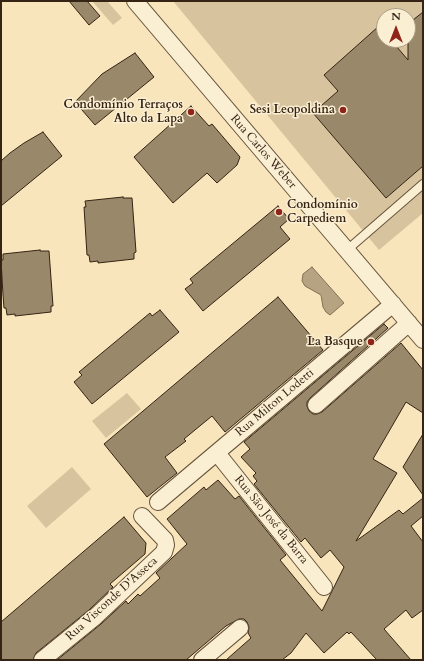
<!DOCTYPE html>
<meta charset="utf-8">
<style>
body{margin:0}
#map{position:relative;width:424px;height:661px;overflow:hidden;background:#f8e5bb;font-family:Cardo,serif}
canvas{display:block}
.frame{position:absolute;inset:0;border:2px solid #352313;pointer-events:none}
.north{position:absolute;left:376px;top:8px;width:40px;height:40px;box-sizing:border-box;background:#faeed3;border:1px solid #ab9d86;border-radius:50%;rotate:0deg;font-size:11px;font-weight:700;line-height:16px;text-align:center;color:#352313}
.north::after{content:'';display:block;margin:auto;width:14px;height:18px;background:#8f2418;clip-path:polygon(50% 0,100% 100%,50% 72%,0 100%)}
</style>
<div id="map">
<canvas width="424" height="661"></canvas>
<div class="frame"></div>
<div class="north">N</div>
</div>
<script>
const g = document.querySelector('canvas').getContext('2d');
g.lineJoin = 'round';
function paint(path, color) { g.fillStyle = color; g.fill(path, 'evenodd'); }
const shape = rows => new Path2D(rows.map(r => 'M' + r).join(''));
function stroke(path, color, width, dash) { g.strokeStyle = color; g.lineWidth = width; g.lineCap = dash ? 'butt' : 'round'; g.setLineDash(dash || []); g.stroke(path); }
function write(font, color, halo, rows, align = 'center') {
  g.font = font + ' Cardo,serif'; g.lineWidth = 3; g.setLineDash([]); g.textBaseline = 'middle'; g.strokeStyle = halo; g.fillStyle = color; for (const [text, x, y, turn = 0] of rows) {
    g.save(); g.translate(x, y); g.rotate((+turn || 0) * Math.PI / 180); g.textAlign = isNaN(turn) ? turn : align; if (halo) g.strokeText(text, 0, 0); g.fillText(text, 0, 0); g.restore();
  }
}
paint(shape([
 [92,1,107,1,122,18,113,25],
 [173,1,423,1,423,213,379,250],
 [384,16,408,16,408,40,384,40],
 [127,393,141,409,106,438,92,421],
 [72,467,91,489,46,528,27,506]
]), '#d7c49e');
const water = shape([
 [312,267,344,303,330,315,326,312,323,307,321,295,305,286,302,281,303,274,312,267]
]);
paint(water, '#b6a382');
stroke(water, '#827056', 1);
const building = shape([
 [69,1,87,1,100,16,89,25,69,1],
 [423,12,423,166,386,198,313,113,338,91,324,75,379,26,384,32,384,40,391,40,408,60,408,24,423,12],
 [135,53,154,77,95,125,75,102,102,74,135,53],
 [191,106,209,126,212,124,240,157,237,165,217,183,207,173,173,203,134,157,191,106],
 [43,132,62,156,1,206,1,161,10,153,24,143,43,132],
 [123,197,123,198,132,198,136,252,134,253,134,259,98,263,98,261,90,262,89,255,87,255,84,207,86,207,85,201,123,197],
 [278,206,289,219,280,227,290,239,203,311,185,289,193,283,190,279,278,206],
 [40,250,40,251,49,251,53,306,51,306,51,312,15,316,15,314,7,315,6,308,4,308,3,295,1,260,3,260,3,254,40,250],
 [278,297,323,350,225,432,212,416,184,439,186,441,165,457,177,473,147,497,104,444,278,297],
 [160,310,179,332,92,404,74,382,82,375,79,372,150,313,152,316,160,310],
 [384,324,388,328,310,398,307,402,307,406,309,411,313,414,317,414,322,412,401,343,423,370,423,413,406,402,373,459,397,473,356,541,399,510,403,514,423,498,423,516,411,526,423,542,423,610,412,618,406,610,384,629,411,660,377,660,351,632,349,634,347,632,324,653,306,633,291,653,282,660,226,660,251,638,248,633,249,627,247,622,244,619,239,619,226,626,186,660,57,660,101,624,126,601,128,604,138,594,140,596,160,578,156,573,187,544,167,519,204,487,206,490,218,480,235,499,239,496,286,555,280,560,322,611,344,567,330,550,321,558,305,538,301,542,254,484,257,481,253,476,256,473,241,457,250,449,244,442,384,324],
 [423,434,423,495,403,467,423,434],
 [124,517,146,543,145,554,110,584,113,587,89,610,36,653,33,660,1,660,1,622,124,517]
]);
paint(building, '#9a886a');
stroke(building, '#352313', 1);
const lane = shape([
 [347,250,423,184]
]);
const street = shape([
 [135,1,423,340],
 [316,405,409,323],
 [217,453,324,587],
 [158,502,393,304],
 [42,660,95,617,164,552,166,545,165,540,142,516],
 [202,660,240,628]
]);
stroke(lane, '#66543d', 10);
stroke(street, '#66543d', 18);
stroke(lane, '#faeed3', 8);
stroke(street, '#faeed3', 16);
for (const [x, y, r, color] of [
 [343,110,4,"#8f2418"],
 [191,112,4,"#8f2418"],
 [279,212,4,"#8f2418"],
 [371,342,4,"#8f2418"]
]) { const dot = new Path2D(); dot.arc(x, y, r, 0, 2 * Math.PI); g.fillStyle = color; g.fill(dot); stroke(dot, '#faeed3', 1.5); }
write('bold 12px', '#352313', '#faeed3', [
 ["Condomínio Terraços",183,105],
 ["Alto da Lapa",183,119],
 ["Sesi Leopoldina",335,110],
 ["Condomínio",287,205,"left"],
 ["Carpediem",287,219,"left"],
 ["La Basque",363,342]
], 'right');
write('12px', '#352313', '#faeed3', [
 ["Rua Carlos Weber",263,152,49],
 ["Rua Milton Lodetti",275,403,-40],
 ["Rua São José da Barra",271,520,51],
 ["Rua Visconde D'Asseca",112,599,-42]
]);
</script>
